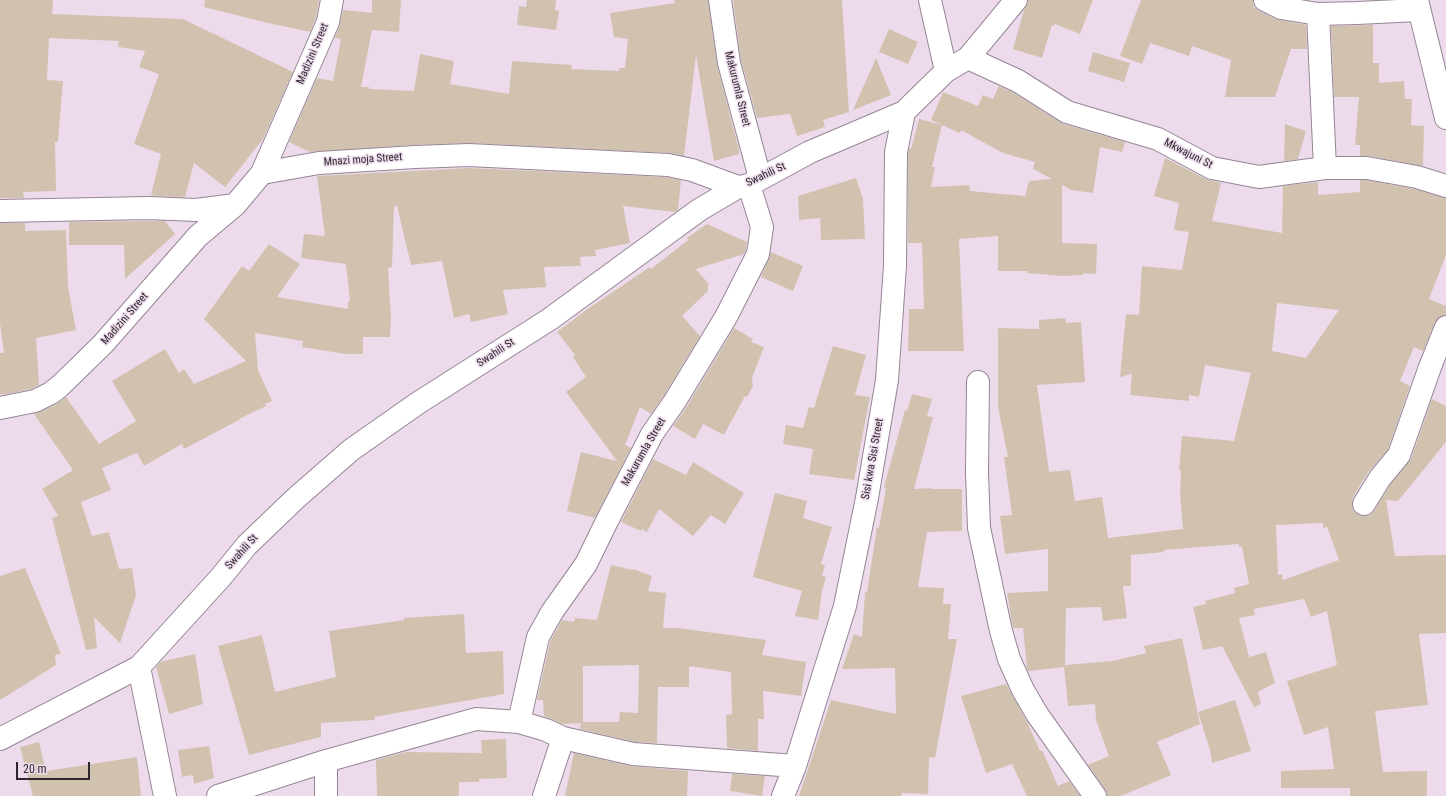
<!DOCTYPE html>
<style>
body{margin:0}
#map{position:relative;width:1446px;height:796px;overflow:hidden;background:#eddbec;font-family:"Roboto Condensed",sans-serif}
canvas{display:block}
.scale{position:absolute;left:16px;top:762px;width:74px;height:18px;box-sizing:border-box;border:2px solid #2d272d;border-top:0;padding-left:5px;font-size:12px;line-height:14px;white-space:nowrap;color:#2d272d;-webkit-text-stroke:3px #eddbec;paint-order:stroke}
</style>
<div id="map">
<canvas width="1446" height="796"></canvas>
<div class="scale">20 m</div>
</div>
<script>
const g = document.querySelector('canvas').getContext('2d');
g.lineJoin = 'round';
function paint(path, color) { g.fillStyle = color; g.fill(path, 'evenodd'); }
const shape = rows => new Path2D(rows.map(r => 'M' + r).join(''));
function stroke(path, color, width, dash) { g.strokeStyle = color; g.lineWidth = width; g.lineCap = dash ? 'butt' : 'round'; g.setLineDash(dash || []); g.stroke(path); }
function write(font, color, halo, rows, align = 'center') {
  g.font = font + ' "Roboto Condensed",sans-serif'; g.lineWidth = 3; g.setLineDash([]); g.textBaseline = 'middle'; g.strokeStyle = halo; g.fillStyle = color; for (const [text, x, y, turn = 0] of rows) {
    g.save(); g.translate(x, y); g.rotate((+turn || 0) * Math.PI / 180); g.textAlign = isNaN(turn) ? turn : align; if (halo) g.strokeText(text, 0, 0); g.fillText(text, 0, 0); g.restore();
  }
}
paint(shape([
 [0,0,53,0,52,14,183,19,293,72,263,139,225,187,194,163,185,197,154,196,151,195,161,154,134,144,159,74,139,67,145,51,118,47,119,41,49,38,47,80,63,81,58,142,55,142,56,191,23,192,24,198,0,198],
 [205,0,319,0,316,18,310,32,268,23,204,7],
 [372,0,401,0,399,32,372,30,361,87,369,87,369,89,414,91,420,54,454,61,450,84,509,94,512,61,572,65,571,69,619,71,619,68,625,68,628,39,614,37,610,13,675,3,674,0,708,0,717,65,739,150,739,154,714,161,696,55,684,156,669,153,470,143,414,145,310,152,289,142,317,78,333,81,341,39,335,38,340,24,343,10,372,13],
 [527,0,556,0,555,10,559,11,556,30,517,25,519,6,526,7],
 [733,0,842,0,849,112,823,120,825,127,797,136,790,114,757,118,741,60],
 [1028,0,1093,0,1080,34,1055,24,1054,26,1052,25,1042,58,1013,49,1024,10,1028,2],
 [1141,0,1253,0,1254,7,1259,11,1275,19,1306,25,1307,49,1291,49,1275,97,1225,97,1231,60,1192,46,1189,56,1150,43,1142,64,1120,56],
 [1373,25,1373,63,1379,63,1379,83,1404,81,1405,99,1412,99,1411,125,1424,126,1423,166,1369,156,1360,156,1360,145,1355,145,1359,97,1334,97,1331,26],
 [889,29,918,42,908,64,879,52],
 [1093,52,1130,63,1124,82,1088,71],
 [876,58,891,95,853,110],
 [999,86,1012,92,1063,124,1125,142,1122,152,1100,147,1093,193,1071,190,1062,185,1062,243,1097,244,1096,274,1083,273,1083,275,1063,276,1027,273,1028,271,998,271,998,236,959,239,964,351,908,351,909,309,924,309,922,243,908,243,908,153,909,148,911,149,919,119,942,125,931,120,943,92,978,106,983,95,993,99],
 [942,125,960,133,961,130,1003,153,1035,162,1033,169,1052,179,1029,181,1025,196,970,191,969,185,931,187,935,167,932,167],
 [1285,124,1306,131,1298,159,1284,161],
 [1165,158,1206,179,1221,183,1212,221,1282,233,1283,186,1318,182,1318,195,1360,192,1360,180,1366,180,1414,189,1446,198,1446,255,1429,299,1446,306,1446,315,1439,317,1435,322,1423,351,1414,347,1400,381,1410,386,1388,449,1369,471,1353,497,1352,503,1353,510,1358,515,1363,516,1370,515,1374,511,1390,485,1411,459,1432,399,1446,406,1446,442,1398,501,1386,500,1395,556,1446,555,1446,633,1419,634,1428,705,1375,711,1383,772,1427,771,1427,796,1350,796,1350,788,1281,788,1281,771,1334,769,1328,727,1304,735,1287,681,1337,665,1327,611,1311,617,1304,599,1254,609,1255,615,1239,618,1249,657,1266,652,1275,683,1258,692,1261,704,1254,707,1222,646,1203,650,1193,607,1206,604,1205,601,1235,593,1234,588,1249,584,1242,547,1239,547,1239,544,1163,550,1164,552,1131,555,1131,586,1123,586,1127,618,1103,621,1101,607,1066,608,1065,665,1113,661,1146,653,1144,646,1182,638,1200,724,1157,742,1171,775,1121,796,1107,796,1105,789,1088,765,1109,756,1096,720,1095,704,1068,706,1064,667,1028,671,1027,668,1023,628,1013,628,1007,593,1048,591,1048,549,1005,554,1000,516,1012,515,1004,457,1008,457,998,407,998,328,1039,329,1039,320,1065,318,1066,323,1081,322,1085,382,1037,385,1049,472,1070,470,1075,501,1102,497,1108,538,1183,529,1180,495,1181,470,1179,470,1182,436,1234,441,1251,373,1205,365,1199,397,1189,395,1189,401,1130,395,1132,374,1120,377,1126,314,1139,315,1142,266,1182,270,1189,232,1174,230,1179,203,1154,196],
 [1277,303,1339,310,1306,358,1272,351],
 [1323,523,1323,528,1327,527,1339,560,1283,580,1282,574,1278,575,1276,525],
 [469,168,666,177,681,180,678,210,675,212,623,206,630,243,595,250,596,256,580,257,581,266,544,267,546,287,503,290,508,314,471,322,469,314,454,318,442,261,411,265,397,206,394,206,392,267,388,268,391,318,390,337,363,337,363,354,345,354,302,347,303,341,255,333,258,370,272,401,265,404,266,406,239,419,239,420,184,449,182,444,144,466,137,453,102,468,111,490,81,502,92,536,109,532,119,569,132,568,136,595,120,643,94,617,97,648,86,650,52,518,58,516,42,489,73,470,34,414,40,412,57,404,66,397,99,444,136,421,112,381,165,349,179,373,184,369,194,384,246,361,204,319,242,266,249,271,269,244,300,264,277,297,348,309,348,301,350,301,346,264,301,258,304,234,325,236,317,176],
 [856,178,863,199,865,239,821,240,820,218,799,220,798,196],
 [148,221,165,221,175,234,125,279,124,245,69,245,69,222],
 [0,223,25,223,25,231,66,230,68,287,76,330,36,338,39,385,31,389,7,394,0,394,0,353,4,353,0,324],
 [707,224,747,242,746,250,744,254,696,269,708,283,708,291,682,316,700,336,665,394,651,414,640,407,625,445,631,448,595,518,567,511,581,452,617,461,566,392,586,377,573,357,575,355,557,332,589,308,650,267,651,269,688,240,687,238],
 [771,252,803,266,793,291,761,277],
 [734,328,753,339,751,342,764,347,752,378,753,386,747,397,745,396,724,435,703,424,695,439,673,426,686,408],
 [833,346,866,355,855,395,870,397,854,480,809,474,813,449,783,444,786,425,803,428,809,407,814,408],
 [912,394,932,399,927,416,933,417,914,489,931,488,931,489,962,489,962,531,927,532,918,587,944,588,943,604,951,604,948,639,957,639,935,758,929,757,928,794,902,793,901,796,799,796,831,700,896,714,895,668,842,669,854,634,862,637,865,592,867,592,877,527,879,528,886,488,884,487,905,410,907,411],
 [653,459,686,475,693,462,744,493,725,524,711,515,693,536,659,509,647,532,642,529,641,531,621,522],
 [775,493,807,501,803,518,832,527,821,564,825,565,822,576,826,577,822,591,818,620,795,616,802,591,753,577],
 [611,565,633,570,633,569,652,576,648,591,666,593,663,628,678,628,766,640,762,655,806,662,801,696,763,691,764,719,758,719,758,751,727,748,726,715,732,714,731,672,689,666,689,687,658,687,657,743,635,742,580,729,581,723,562,724,544,716,543,700,537,700,550,642,562,620,574,622,575,618,597,620],
 [639,665,638,713,620,712,619,722,583,722,583,666],
 [25,568,61,654,55,655,56,665,0,700,0,576],
 [464,614,466,653,503,651,504,694,374,717,375,720,321,723,321,737,249,755,218,646,262,635,275,692,336,677,329,631,404,620,404,618],
 [195,654,203,704,169,714,156,667,160,662],
 [1006,684,1027,722,1040,751,1042,750,1058,786,1069,781,1080,796,1027,796,1012,764,986,773,961,696],
 [1235,700,1251,751,1212,763,1210,750,1198,712],
 [506,739,507,778,479,779,479,782,459,782,459,796,377,796,376,760,406,752,482,753,481,740],
 [39,742,46,771,137,757,141,796,33,796,20,747],
 [209,746,214,778,194,784,193,775,182,777,178,750],
 [574,753,630,766,688,771,687,796,565,796],
 [732,774,765,776,762,796,730,791]
]), '#d1c2b0');
const street = shape([
 [720,0,729,63,760,178],
 [930,0,946,71],
 [1265,0,1281,8,1318,14,1357,13,1419,10],
 [1417,0,1446,118],
 [1318,14,1325,168],
 [968,58,1018,81,1067,112,1158,139,1212,168,1259,177,1325,168,1367,168,1417,177,1446,186],
 [262,173,328,22,332,0],
 [0,211,148,208,196,210,235,205,262,173,319,163,415,157,469,155,668,165,692,170,738,187],
 [978,382,977,473,979,528,1001,631,1009,659,1023,690,1037,714,1095,796],
 [0,408,35,401,51,393,60,386,103,344,198,236,235,205],
 [1364,504,1380,478,1399,455,1430,367,1446,327],
 [139,667,165,796],
 [519,722,538,637,552,612,586,564,607,521,652,434,675,401,726,317,758,254,762,227,749,185],
 [0,739,139,667,221,577,247,545,296,498,351,450,418,403,550,319,699,210,738,187,749,185,810,152,904,112,946,71,968,58,1016,0],
 [326,761,326,796],
 [218,796,326,761,476,719,519,722,546,730,563,738,633,754,795,766],
 [544,796,563,738],
 [783,796,795,766,845,606,867,498,887,380,895,266,896,152,904,112]
]);
stroke(street, '#958595', 24);
stroke(street, '#fff', 22);
write('11px', '#2d272d', '#eddbec', [
 ["Madizini Street",313,54,-67],
 ["Makurumla Street",737,89,76],
 ["Mkwajuni St",1188,154,27],
 ["Mnazi moja Street",363,160,-4],
 ["Swahili St",766,175,-25],
 ["Madizini Street",125,319,-49],
 ["Swahili St",496,353,-33],
 ["Makurumla Street",644,452,-60],
 ["Sisi kwa Sisi Street",873,459,-80],
 ["Swahili St",242,552,-48]
]);
</script>
